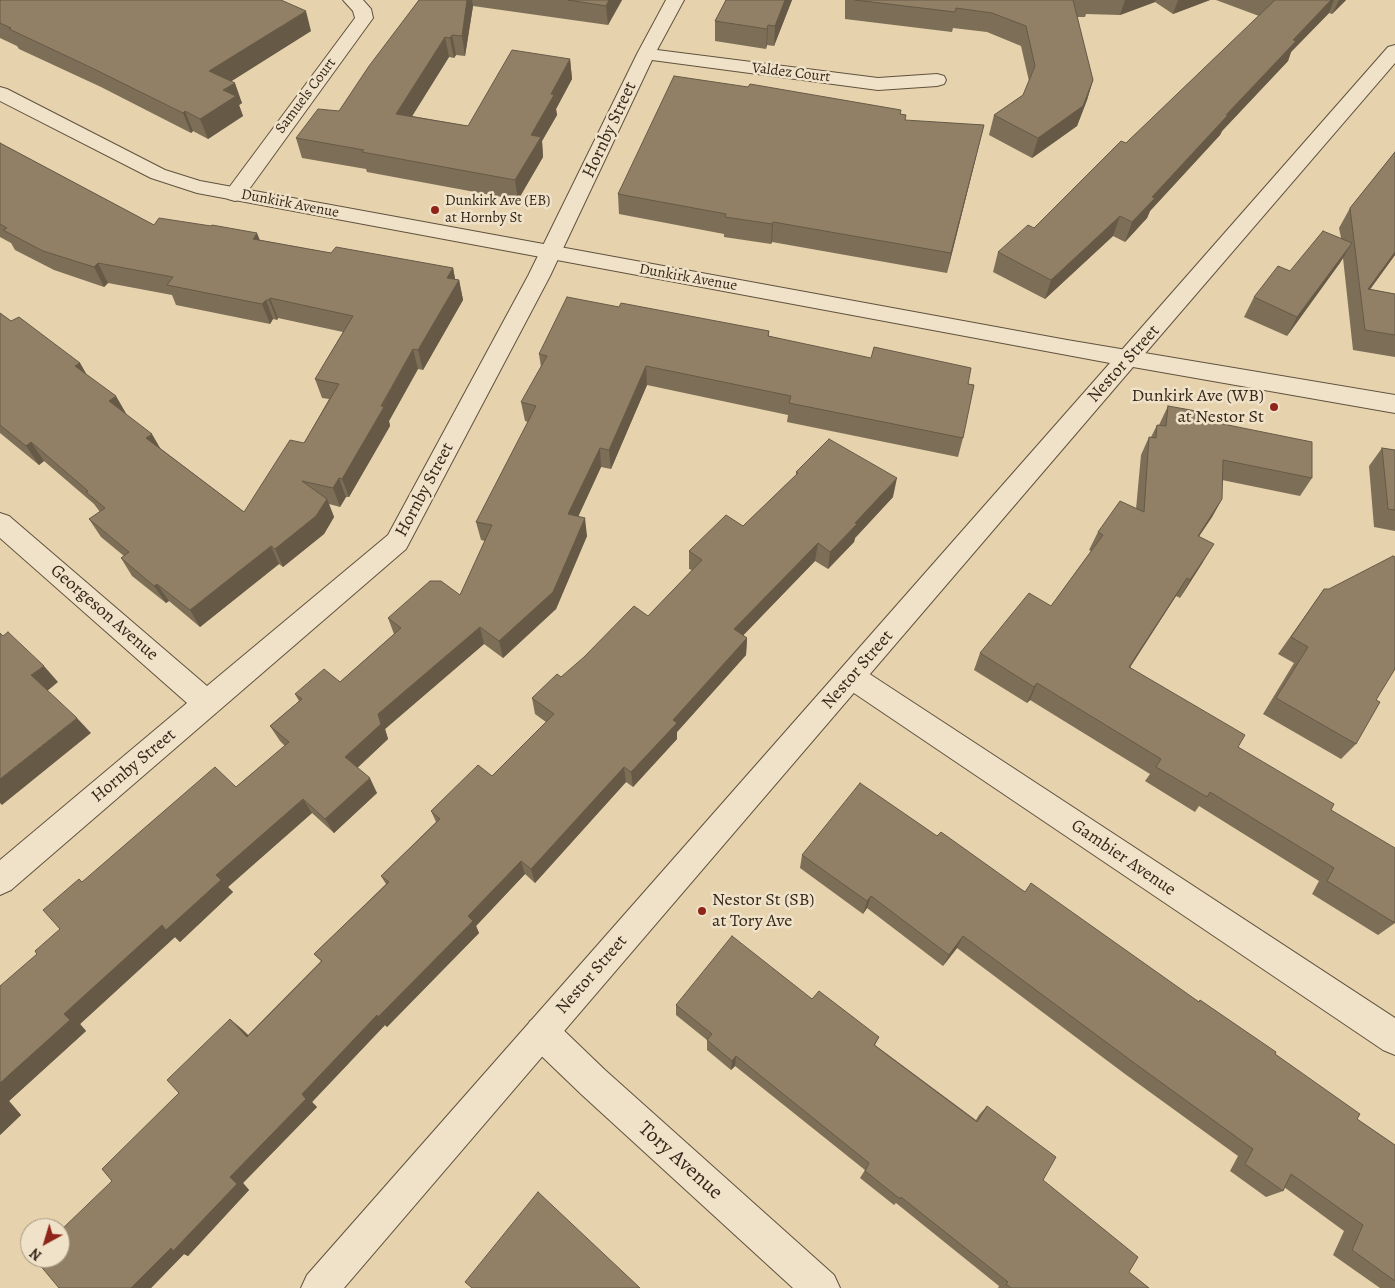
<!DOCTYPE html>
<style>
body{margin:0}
#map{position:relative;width:1395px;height:1288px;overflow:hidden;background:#e6d2ac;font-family:Alegreya,serif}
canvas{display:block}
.north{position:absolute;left:20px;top:1218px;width:50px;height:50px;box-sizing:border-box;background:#efe2c9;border:1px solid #a59883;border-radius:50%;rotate:219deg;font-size:14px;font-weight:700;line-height:20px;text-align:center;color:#35281a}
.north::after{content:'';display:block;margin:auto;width:18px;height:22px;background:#8f2418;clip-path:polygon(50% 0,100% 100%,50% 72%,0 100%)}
</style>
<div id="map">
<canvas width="1395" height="1288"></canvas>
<div class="north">N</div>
</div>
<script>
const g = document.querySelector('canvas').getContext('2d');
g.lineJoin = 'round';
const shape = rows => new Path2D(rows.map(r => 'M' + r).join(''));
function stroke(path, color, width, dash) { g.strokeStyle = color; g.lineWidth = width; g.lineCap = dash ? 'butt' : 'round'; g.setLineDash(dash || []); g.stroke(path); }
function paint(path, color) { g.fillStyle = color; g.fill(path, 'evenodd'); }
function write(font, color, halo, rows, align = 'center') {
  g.font = font + ' Alegreya,serif'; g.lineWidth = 5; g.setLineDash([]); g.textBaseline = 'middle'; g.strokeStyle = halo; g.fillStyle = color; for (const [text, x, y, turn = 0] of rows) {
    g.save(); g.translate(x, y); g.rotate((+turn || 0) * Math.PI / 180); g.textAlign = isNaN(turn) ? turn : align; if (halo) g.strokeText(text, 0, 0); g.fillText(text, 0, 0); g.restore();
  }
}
const minor = shape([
 [343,0,363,0,371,9,373,18,242,199,235,201,228,199,225,194,228,189,355,18,353,11,343,0],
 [666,0,684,0,657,50,878,78,937,74,944,76,946,80,944,84,937,86,878,90,652,60,550,276,406,549,11,890,0,895,0,860,187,703,0,538,0,513,9,516,207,686,388,535,528,276,637,54,666,0],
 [1395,45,1395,63,1136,364,1128,366,1120,364,1116,358,1120,352,1388,47,1395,45],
 [852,665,862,669,1395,1018,1395,1055,1383,1050,842,685,838,677,842,669,852,665],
 [542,1016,554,1021,605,1070,834,1275,840,1288,793,1288,581,1094,530,1045,525,1033,530,1021,542,1016]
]);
const tertiary = shape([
 [0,87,7,89,165,170,200,181,1067,340,1395,395,1395,413,1133,367,344,1288,301,1288,307,1275,1110,363,197,193,151,178,0,101,0,87]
]);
stroke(minor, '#61523e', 2);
stroke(tertiary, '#61523e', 2);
paint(minor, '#efe2c9');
paint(tertiary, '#efe2c9');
paint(shape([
 [0,0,311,31,231,81,242,103,239,105,243,116,208,139,193,131,191,133,101,87,19,49,17,46,0,38],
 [419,0,622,0,608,25,473,6,465,56,456,55,454,58,449,57,412,116,468,126,570,59,572,79,556,109,557,115,542,141,543,157,518,200,367,172,366,169,302,158,296,138,339,111],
 [726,0,792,0,774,46,767,45,766,49,715,41,715,21],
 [845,0,1210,0,1173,14,1155,2,1120,15,1086,14,1085,17,1077,17,1093,80,1087,100,1077,126,1032,158,989,135,994,115,1023,95,1029,81,1021,46,987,32,953,28,952,32,845,19],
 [1216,0,1346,0,1332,14,1329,13,1291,52,1288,61,1222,131,1220,135,1150,211,1147,218,1125,242,1113,236,1045,299,993,272,998,252,1034,228,1126,143,1259,16],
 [901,114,906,115,905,121,984,125,947,273,772,242,771,244,724,237,724,234,619,214,618,194],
 [0,143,154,225,260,240,331,253,453,268,455,279,459,280,463,300,423,370,418,369,389,421,390,426,349,497,346,497,340,507,329,504,334,517,324,534,283,567,279,564,200,627,169,601,166,603,132,576,121,558,124,556,101,537,89,519,100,512,94,504,44,461,39,465,0,433,0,313,11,321,80,363,86,374,160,448,244,512,304,443,329,399,322,398,315,379,343,332,278,318,277,320,273,319,270,324,176,305,172,295,108,283,104,287,54,270,15,250,11,243,0,237],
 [1395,152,1395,255,1370,289,1395,294,1395,357,1353,350,1343,258,1287,336,1244,317,1254,297,1290,271,1341,238,1339,228,1350,208],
 [619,307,769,331,769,336,968,384,963,438,958,457,787,422,788,415,647,385,611,469,601,467,578,517,587,536,556,609,503,658,484,644,385,729,388,739,357,768,377,793,334,833,312,813,228,887,233,892,180,942,175,937,80,1024,86,1031,9,1101,21,1115,0,1135,37,954,60,929,82,882,236,787,285,746,280,741,270,726,299,701,295,694,340,682,394,634,388,618,460,595,485,541,481,540,476,522,528,422,525,421,521,402,541,367,539,354],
 [1168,406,1223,424,1312,478,1300,496,1222,480,1222,499,1212,517,1199,536,1203,562,1180,598,1176,596,1130,667,1238,747,1331,810,1395,923,1378,935,1312,894,1319,881,1199,806,1195,812,1145,781,1150,774,1030,700,1027,703,974,670,980,653,1051,606,1091,551,1089,550,1098,532,1136,509,1141,455,1149,437,1151,437,1157,425,1159,425],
 [1382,448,1395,450,1395,531,1374,527,1369,466],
 [796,472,893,497,855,538,854,542,828,569,815,561,743,635,747,638,746,655,677,732,677,739,633,787,626,782,535,883,525,874,476,926,479,933,387,1027,385,1025,312,1102,317,1107,243,1183,249,1190,188,1256,184,1254,151,1288,59,1288,112,1181,179,1093,230,1019,248,1035,321,961,314,954,386,884,381,876,436,822,431,811,492,776,546,722,535,714,532,698,648,616,692,570,689,569,689,551,743,526,796,475],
 [1324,589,1376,700,1356,744,1341,759,1263,714,1294,663,1278,654],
 [937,836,1198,1002,1200,1000,1275,1054,1357,1119,1395,1145,1395,1288,1380,1288,1333,1255,1344,1231,1284,1187,1283,1191,1266,1197,1230,1171,1238,1156,1125,1074,957,948,943,966,867,908,863,914,800,868,802,855],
 [812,999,879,1037,875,1045,976,1120,979,1115,987,1106,1043,1180,1129,1272,1149,1288,998,1288,999,1286,896,1203,894,1205,860,1178,865,1170,735,1066,731,1070,707,1050,707,1040,676,1015,676,1005]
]), '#7d6e58');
paint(shape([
 [467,0,472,0,473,6,465,56,462,36],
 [609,0,622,0,608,25,606,6],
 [785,0,792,0,774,46,775,26],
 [1125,0,1156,0,1155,2,1120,15],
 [1178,0,1210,0,1173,14],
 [1331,0,1334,0,1329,13,1291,52,1288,61,1222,131,1220,135,1150,211,1147,218,1125,242,1132,222,1152,197,1293,40],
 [1339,0,1346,0,1332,14],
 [306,11,311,31,216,91,209,71],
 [768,25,767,45,766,49,767,29],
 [452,35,456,55,454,58,450,38],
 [445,37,449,57,401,134,396,114],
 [570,59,572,79,556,109,557,115,542,141,543,157,518,200,515,180,531,135,551,94],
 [1093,80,1087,100,1077,126,1032,158,1038,138],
 [235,83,242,103,239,105,243,116,208,139,200,119,223,90],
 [185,111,193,131,191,133,183,113],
 [984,125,947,273,951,253],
 [1120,216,1113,236,1045,299,1051,280],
 [773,222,772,242,771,244,772,224],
 [257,233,265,253,253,239],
 [1352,243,1340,263,1287,336,1297,317],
 [1395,252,1395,255,1361,302,1368,289],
 [98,263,108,283,104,287,94,267],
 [453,268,456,284,459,280,463,300,423,370,418,350,447,278],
 [270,298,278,318,277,320,269,300],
 [266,300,273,319,270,324,262,304],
 [413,349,418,369,389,421,390,426,349,497,342,479],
 [80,363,91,382,75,366],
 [646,366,647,385,611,469,609,450],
 [116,396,127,415,109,401],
 [152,434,163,453,146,438],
 [31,442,44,461,39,465,26,446],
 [600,448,601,467,571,532,568,514],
 [339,478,346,497,340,507,333,488],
 [897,478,893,497,855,538,854,542,828,569,830,552,855,523],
 [327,499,334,517,324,534,283,567,275,549],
 [1222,499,1212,517,1188,553,1198,536],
 [585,518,587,536,556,609,503,658,499,641],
 [818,543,815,561,733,646,734,629],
 [1214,544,1203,562,1180,598,1190,580],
 [271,546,279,564,200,627,190,610],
 [1187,578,1176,596,1120,683,1129,667],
 [157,584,169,601,166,603,154,586],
 [480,627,484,644,385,729,388,739,353,772,345,757,378,714],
 [747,638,746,655,677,732,677,739,633,787,631,772,673,720],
 [44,666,58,682,46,692,31,675],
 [1037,683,1030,700,1027,703,1034,687],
 [77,718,91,733,2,805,0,803,0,779],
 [624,767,626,782,535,883,531,869],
 [370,778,377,793,334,833,325,819],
 [303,799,312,813,228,887,233,892,180,942,175,937,80,1024,86,1031,9,1101,21,1115,0,1135,0,1083,64,1014,216,875],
 [521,861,525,874,476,926,479,933,387,1027,378,1017,468,916],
 [871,896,867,908,863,914,867,901],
 [963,936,957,948,943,966,949,955],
 [377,1015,385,1025,312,1102,317,1107,243,1183,249,1190,188,1256,184,1254,151,1288,131,1288,230,1177,302,1094],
 [230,1019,243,1030,259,1046,247,1037],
 [736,1056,735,1066,731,1070,732,1061]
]), '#665a47');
const building = shape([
 [0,0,281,0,306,11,209,71,235,83,223,90,236,96,200,119,185,111,183,113,92,68,9,29,11,28,0,23,0,0],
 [419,0,467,0,462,36,452,35,450,38,445,37,396,114,468,126,512,50,570,59,551,94,554,95,531,135,541,137,515,180,362,152,364,150,296,138,318,109,339,111,369,66,419,0],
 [568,0,609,0,606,6,568,0],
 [726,0,785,0,775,26,768,25,767,29,715,21,726,0],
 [855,0,1073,0,1093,80,1083,106,1038,138,994,115,1023,95,1035,66,1026,26,992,13,956,8,955,12,855,0],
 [1275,0,1331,0,1293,40,1296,41,1226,115,1228,115,1152,197,1155,198,1132,222,1120,216,1051,280,998,252,1028,225,1034,228,1121,141,1126,143,1275,0],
 [674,76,748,87,750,84,901,110,900,114,906,115,905,120,984,125,951,253,773,222,772,224,725,217,726,214,618,194,674,76],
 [0,143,154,225,159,218,211,226,212,225,257,233,253,239,331,253,336,247,453,268,447,278,459,280,418,350,413,349,381,406,384,407,342,479,339,478,333,488,302,481,327,499,316,516,275,549,271,546,190,610,157,584,154,586,121,558,129,552,89,519,105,508,86,492,88,491,31,442,26,446,0,425,0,313,11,321,19,317,80,363,75,366,116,396,109,401,152,434,146,438,244,512,290,440,304,443,339,384,315,379,353,316,270,298,269,300,266,300,262,304,167,285,173,277,98,263,94,267,43,251,3,230,7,228,0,224,0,143],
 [1395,152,1395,252,1368,289,1395,294,1395,335,1365,330,1350,208,1395,152],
 [1323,231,1352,243,1297,317,1254,297,1278,266,1290,271,1323,231],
 [567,297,619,307,621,303,769,331,768,336,871,358,874,347,971,368,968,384,974,385,963,438,789,403,791,396,646,366,609,450,600,448,568,514,585,518,553,592,499,641,480,627,378,714,381,724,345,757,370,778,325,819,303,799,216,875,221,880,166,930,162,925,64,1014,70,1020,0,1083,0,986,37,954,35,951,60,929,43,910,79,879,82,882,215,767,236,787,289,742,270,726,302,699,295,694,324,669,340,682,401,628,388,618,430,581,441,581,460,595,492,525,476,522,536,406,521,402,547,356,539,354,567,297],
 [1168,406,1224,416,1223,424,1312,442,1312,478,1223,460,1222,499,1198,536,1214,544,1190,580,1187,578,1129,667,1245,735,1238,747,1334,804,1331,810,1395,848,1395,923,1327,881,1334,868,1210,792,1207,797,1156,767,1161,759,1037,683,1034,687,980,653,1029,593,1051,606,1103,535,1098,532,1120,501,1144,512,1149,437,1156,438,1157,425,1166,426,1168,406],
 [829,439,897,478,855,523,857,524,830,552,818,543,734,629,747,638,673,720,677,723,631,772,624,767,531,869,521,861,468,916,473,921,378,1017,377,1015,302,1094,306,1099,230,1177,237,1184,173,1251,171,1248,131,1288,59,1288,34,1258,60,1258,60,1231,112,1181,102,1169,179,1093,167,1080,230,1019,247,1037,322,961,314,954,389,882,381,876,440,819,431,811,478,765,492,776,554,714,532,698,557,674,561,677,584,657,634,606,648,616,702,560,689,551,726,515,743,526,798,473,796,472,829,439],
 [1382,448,1395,450,1395,510,1388,509,1382,448],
 [1393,556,1395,557,1395,669,1376,700,1380,702,1356,744,1276,698,1308,647,1291,637,1324,589,1329,589,1393,556],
 [8,632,44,666,31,675,77,718,0,779,0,633,3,636,8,632],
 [860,783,937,836,941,832,1025,892,1031,883,1199,1002,1200,1000,1276,1052,1275,1054,1360,1114,1357,1119,1395,1145,1395,1281,1352,1250,1363,1225,1291,1174,1283,1191,1245,1164,1253,1149,1137,1065,963,936,949,955,871,896,867,901,802,855,860,783],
 [732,936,812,999,819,991,879,1037,874,1045,977,1122,987,1106,1056,1157,1043,1180,1138,1257,1129,1272,1149,1288,1011,1288,1006,1284,1008,1282,901,1197,900,1199,865,1171,869,1163,736,1056,732,1061,707,1040,712,1034,676,1005,732,936],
 [538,1192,640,1288,472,1288,465,1282,538,1192]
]);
paint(building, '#918066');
stroke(building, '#665a47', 1);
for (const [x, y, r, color] of [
 [435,210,5,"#8f2418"],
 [1274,407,5,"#8f2418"],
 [702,911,5,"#8f2418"]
]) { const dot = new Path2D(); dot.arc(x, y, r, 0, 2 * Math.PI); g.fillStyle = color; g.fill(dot); stroke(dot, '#efe2c9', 2); }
write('15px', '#35281a', '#efe2c9', [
 ["Valdez Court",791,73,7],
 ["Samuels Court",306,96,-53],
 ["Dunkirk Avenue",290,204,11],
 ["Dunkirk Avenue",688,278,10]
]);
write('15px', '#35281a', '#efe2c9', [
 ["Dunkirk Ave (EB)",445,201],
 ["at Hornby St",445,218]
], 'left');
write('18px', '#35281a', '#efe2c9', [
 ["Hornby Street",610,130,-65],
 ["Nestor Street",1124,364,-48],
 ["Hornby Street",425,490,-62],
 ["Georgeson Avenue",104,613,41],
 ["Nestor Street",858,670,-49],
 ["Hornby Street",134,766,-40],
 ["Gambier Avenue",1123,858,34],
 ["Nestor Street",592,975,-49]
]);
write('18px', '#35281a', '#efe2c9', [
 ["Dunkirk Ave (WB)",1264,397],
 ["at Nestor St",1264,418],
 ["Nestor St (SB)",712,901,"left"],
 ["at Tory Ave",712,922,"left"]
], 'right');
write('21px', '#35281a', '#efe2c9', [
 ["Tory Avenue",680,1161,42]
]);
</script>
